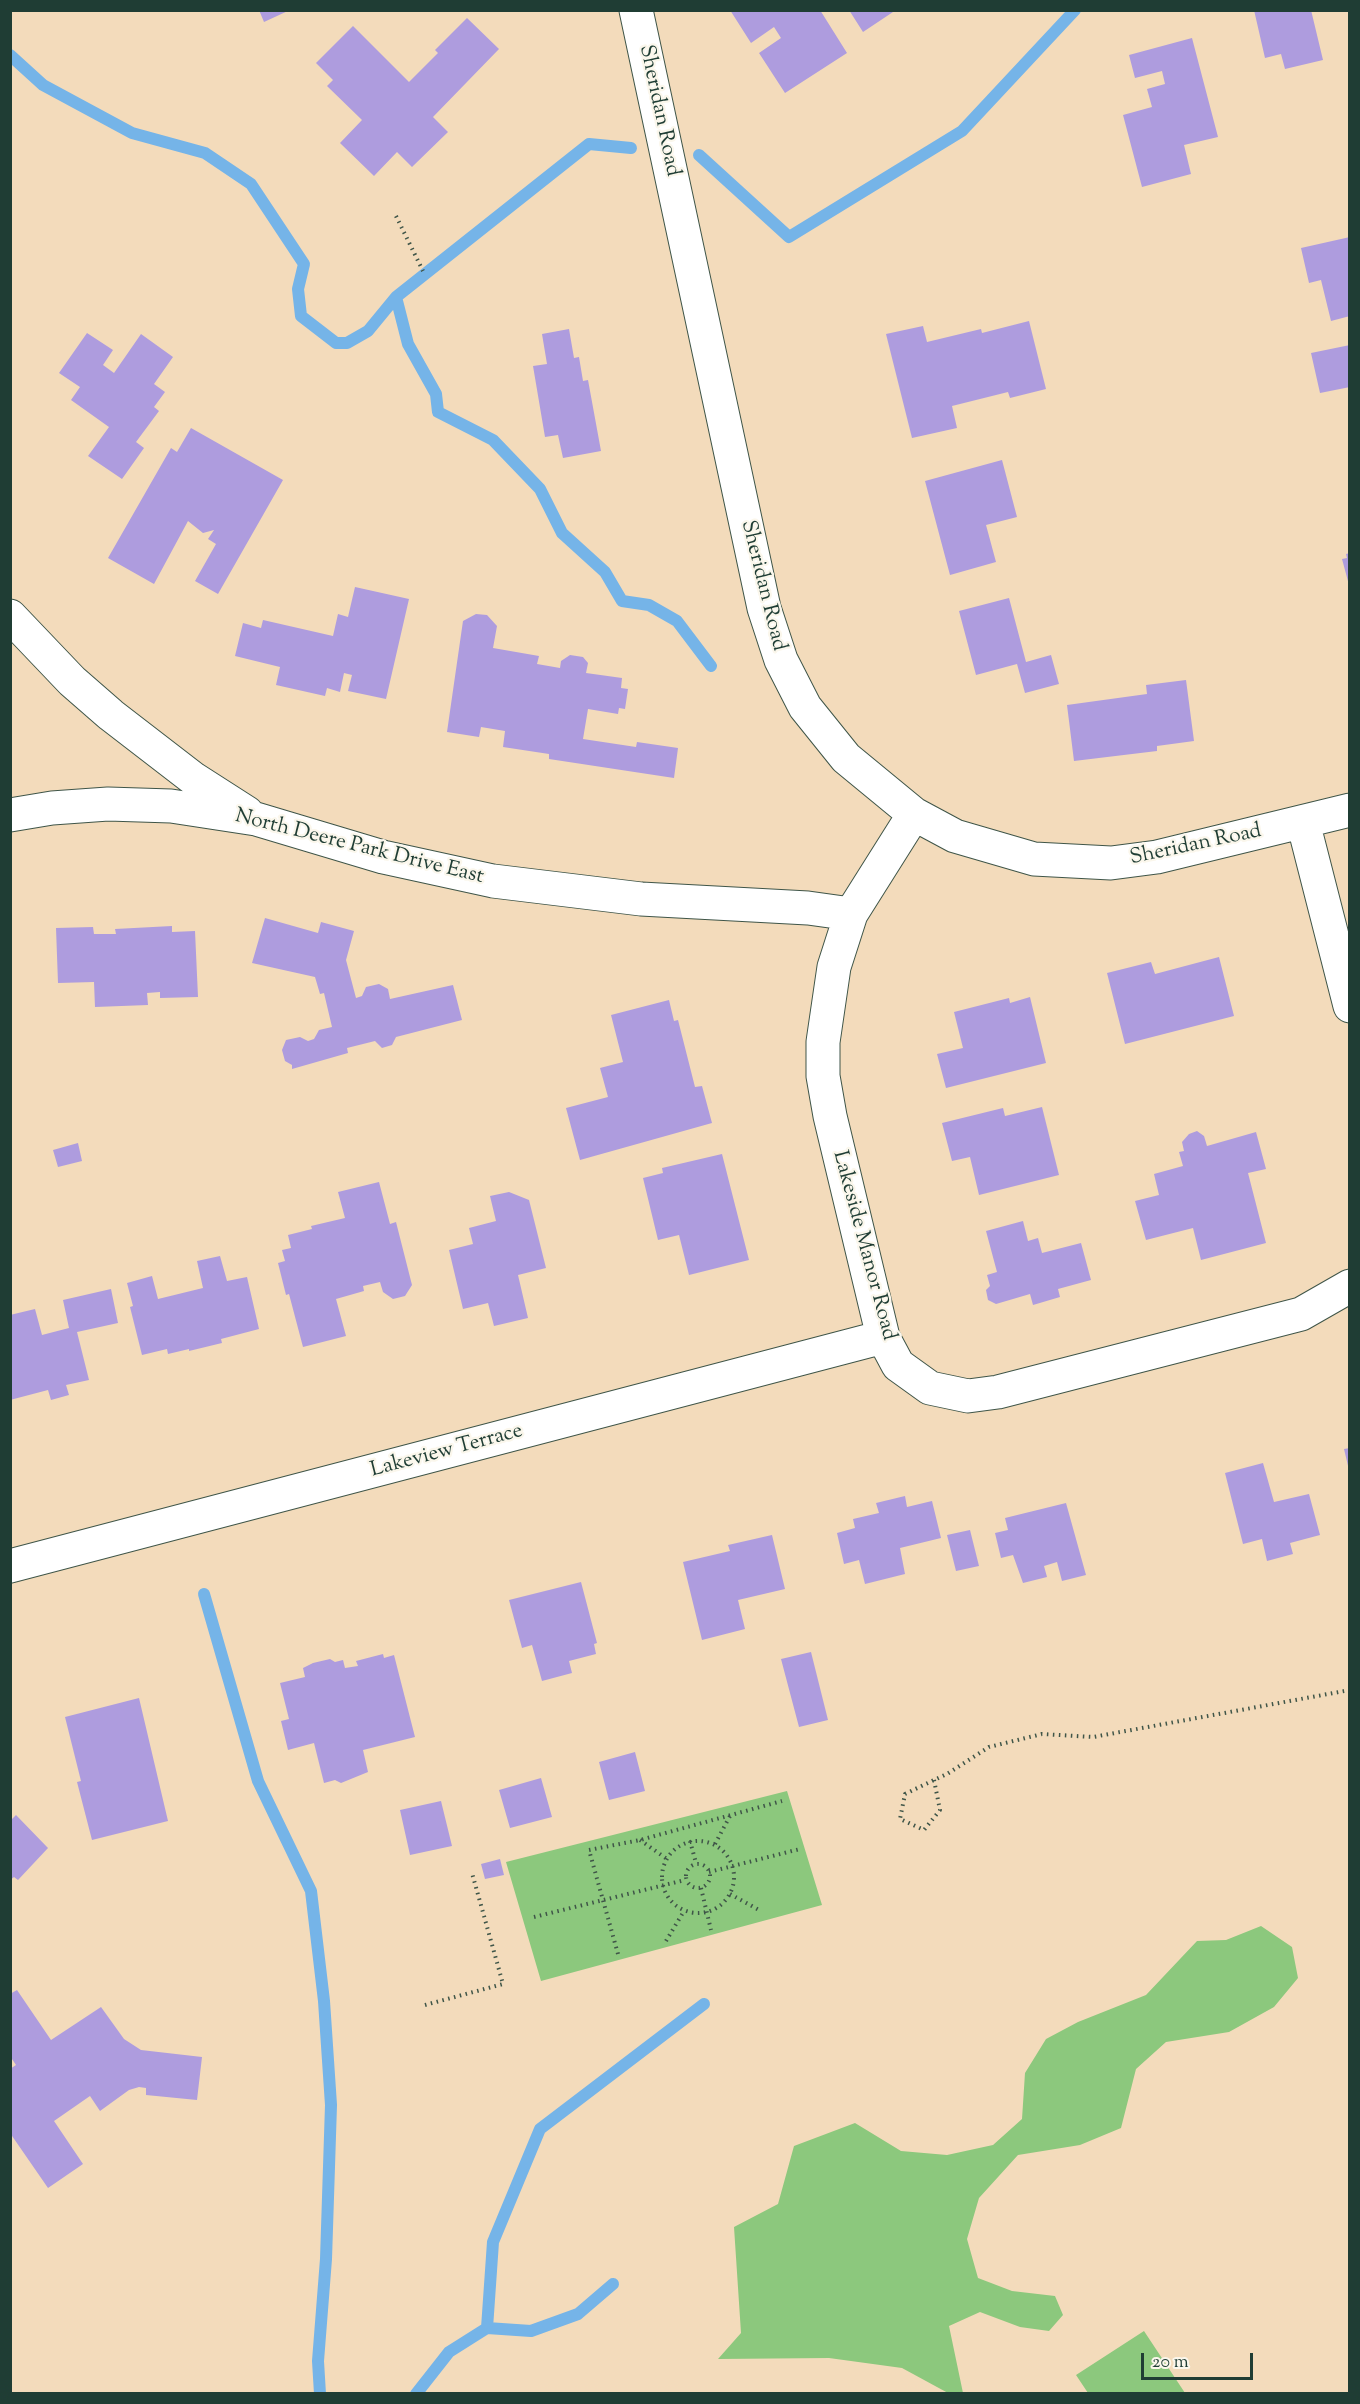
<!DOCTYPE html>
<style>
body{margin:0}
#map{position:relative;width:1360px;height:2404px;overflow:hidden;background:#f3dbbb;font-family:"Sorts Mill Goudy",serif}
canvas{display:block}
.frame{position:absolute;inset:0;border:12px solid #1f3d34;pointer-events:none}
.scale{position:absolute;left:1141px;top:2353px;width:112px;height:27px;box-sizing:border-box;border:3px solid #1f3d34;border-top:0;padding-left:8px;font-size:18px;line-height:21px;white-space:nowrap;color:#1f3d34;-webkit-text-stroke:4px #fbf7ec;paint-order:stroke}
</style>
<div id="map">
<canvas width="1360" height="2404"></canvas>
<div class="frame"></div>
<div class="scale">20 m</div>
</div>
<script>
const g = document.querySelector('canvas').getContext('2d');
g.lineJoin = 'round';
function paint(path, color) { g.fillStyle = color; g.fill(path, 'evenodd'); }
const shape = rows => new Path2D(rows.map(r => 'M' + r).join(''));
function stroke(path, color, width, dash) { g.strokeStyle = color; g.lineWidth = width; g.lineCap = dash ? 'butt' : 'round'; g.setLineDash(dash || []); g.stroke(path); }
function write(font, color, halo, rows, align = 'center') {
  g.font = font + ' "Sorts Mill Goudy",serif'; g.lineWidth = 4.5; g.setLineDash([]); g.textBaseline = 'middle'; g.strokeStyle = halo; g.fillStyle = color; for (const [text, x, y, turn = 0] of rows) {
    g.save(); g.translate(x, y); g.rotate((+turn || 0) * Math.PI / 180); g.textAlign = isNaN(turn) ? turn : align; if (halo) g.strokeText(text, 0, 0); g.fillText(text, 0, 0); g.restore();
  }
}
paint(shape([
 [787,1791,822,1905,541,1981,506,1862],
 [1261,1926,1292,1947,1298,1978,1274,2007,1229,2032,1166,2042,1136,2069,1121,2128,1080,2145,1018,2155,979,2198,967,2239,978,2278,1012,2291,1055,2296,1063,2315,1049,2331,1020,2327,980,2312,949,2326,963,2393,948,2393,902,2368,829,2358,718,2359,741,2333,734,2227,778,2204,794,2146,855,2123,901,2151,947,2155,993,2145,1022,2119,1025,2073,1046,2039,1078,2022,1146,1995,1197,1941,1226,1940],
 [1144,2331,1185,2393,1088,2393,1076,2375]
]), '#8cc87d');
stroke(shape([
 [10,55,43,85,132,133,205,153,251,184,304,264,298,289,301,316,336,343,347,343,368,331,396,297,589,144,631,148],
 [699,155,789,237,962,131,1075,10],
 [396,297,408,344,436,394,438,412,493,440,540,489,562,533,605,572,622,601,649,605,677,621,711,666],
 [204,1594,258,1781,311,1891,324,2001,331,2105,326,2259,318,2361,320,2394],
 [487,2328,493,2242,540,2129,704,2004],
 [416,2394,449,2352,487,2328,531,2331,578,2314,613,2284]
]), '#75b4e8', 12);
paint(shape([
 [259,10,290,10,264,22],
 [730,10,820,10,847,53,785,93,759,53,781,38,774,27,751,43],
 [849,10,896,10,863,32],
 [1254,10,1311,10,1323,60,1285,69,1281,54,1265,58],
 [467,18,499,49,433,117,448,132,412,167,397,152,374,176,340,143,362,120,327,86,333,80,316,63,353,26,409,82,438,53,435,50],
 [1192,38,1218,137,1184,145,1191,174,1142,187,1123,115,1152,107,1147,89,1165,84,1162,71,1135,78,1129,55],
 [1350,237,1350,316,1331,321,1321,280,1309,283,1301,248],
 [1029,321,1046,389,1010,398,1008,392,952,406,957,428,912,438,886,334,923,326,927,342,981,329,982,333],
 [569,329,574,358,579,357,583,381,588,380,601,451,563,458,558,435,545,437,533,366,547,364,542,334],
 [87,333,113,350,103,365,114,373,141,334,173,357,154,384,165,392,154,407,159,411,136,442,144,448,122,479,88,456,109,427,71,400,80,387,59,373],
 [1350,345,1350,387,1320,393,1311,353],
 [191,428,283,480,218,594,195,581,216,544,208,539,214,530,203,533,188,521,154,584,108,558,171,448,177,452],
 [1002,460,1017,517,986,525,996,562,950,575,925,481],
 [1350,553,1350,585,1349,585,1342,559,1347,558,1346,554],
 [355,587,409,599,386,699,348,691,352,675,344,673,340,692,327,688,325,696,276,685,280,667,235,656,243,623,261,628,263,620,333,636,338,614,348,617],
 [1009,598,1026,662,1051,655,1059,684,1025,693,1017,664,976,675,959,611],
 [476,614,487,615,497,626,493,648,539,656,537,664,560,668,561,661,570,655,583,657,588,663,586,673,622,678,621,688,628,689,625,709,619,708,618,714,588,709,583,739,636,747,637,742,678,748,674,778,549,759,549,754,503,747,505,731,481,727,479,737,447,732,463,621],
 [1186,680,1194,741,1157,746,1157,751,1074,761,1067,705,1147,694,1146,685],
 [265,918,318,933,321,922,354,931,346,960,356,998,362,996,366,987,379,984,388,989,390,999,453,985,462,1020,396,1037,392,1045,382,1048,375,1041,347,1048,348,1053,292,1069,292,1065,285,1061,282,1050,286,1040,300,1037,308,1041,314,1039,319,1030,332,1027,324,993,320,994,315,977,252,963],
 [172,926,172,932,195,931,198,997,160,998,160,992,147,993,148,1005,95,1007,94,982,58,983,56,928,93,927,94,934,116,934,115,929],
 [1219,957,1234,1016,1125,1044,1107,973,1151,962,1155,974],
 [1030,997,1046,1063,946,1088,937,1054,963,1048,954,1012,1009,998,1010,1003],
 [669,1000,674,1021,678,1020,695,1087,702,1086,712,1123,580,1160,566,1108,608,1097,600,1068,623,1062,611,1015],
 [1042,1107,1059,1175,979,1195,970,1157,952,1161,942,1123,1003,1108,1005,1116],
 [1197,1131,1204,1136,1207,1146,1256,1132,1266,1169,1248,1173,1266,1243,1201,1260,1193,1228,1146,1240,1135,1201,1159,1195,1154,1174,1183,1166,1179,1152,1184,1151,1182,1142,1189,1134],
 [78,1143,82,1161,58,1167,53,1150],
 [722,1154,749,1260,689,1275,679,1235,658,1240,643,1178,663,1173,662,1168],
 [379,1182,390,1224,396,1222,412,1285,405,1296,393,1299,383,1292,380,1282,363,1286,364,1291,336,1299,346,1336,303,1347,289,1294,286,1295,278,1263,285,1261,282,1250,291,1248,288,1235,312,1229,311,1226,345,1218,338,1192],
 [509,1192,529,1200,546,1268,518,1275,528,1318,494,1326,488,1303,463,1309,449,1250,473,1244,469,1228,496,1221,490,1196],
 [1023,1221,1028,1241,1038,1238,1042,1253,1081,1243,1091,1280,1058,1289,1060,1297,1033,1305,1030,1294,996,1304,988,1300,986,1290,990,1286,987,1275,997,1272,986,1231],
 [220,1256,227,1281,247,1277,259,1329,221,1339,222,1343,189,1351,189,1349,168,1354,167,1349,142,1355,130,1307,133,1306,127,1283,152,1276,158,1299,203,1288,197,1261],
 [111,1289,118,1323,77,1332,89,1380,66,1385,69,1395,51,1400,48,1390,10,1400,10,1315,35,1309,42,1335,69,1328,63,1300],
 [1350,1448,1350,1470,1349,1470,1344,1449],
 [1263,1463,1274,1502,1309,1494,1320,1535,1290,1543,1293,1554,1267,1561,1262,1539,1243,1544,1225,1473],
 [905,1496,907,1507,932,1501,941,1538,900,1548,905,1574,865,1584,859,1560,844,1564,837,1533,855,1528,853,1519,879,1513,876,1503],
 [1066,1503,1086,1575,1062,1581,1057,1562,1044,1566,1047,1577,1023,1583,1013,1555,1001,1558,995,1533,1008,1530,1005,1518],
 [970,1530,979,1566,956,1571,947,1535],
 [772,1535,785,1589,738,1600,745,1629,702,1640,683,1562,730,1551,728,1545],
 [581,1582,597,1643,594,1644,596,1654,569,1661,572,1673,542,1681,532,1645,522,1648,509,1600],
 [811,1652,828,1720,799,1727,781,1659],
 [383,1654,384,1658,394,1655,415,1737,363,1750,368,1772,341,1783,335,1780,324,1783,314,1743,288,1750,281,1721,289,1719,280,1683,305,1677,303,1668,313,1663,330,1659,335,1662,343,1660,345,1668,358,1666,356,1661],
 [139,1698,168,1821,92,1840,77,1782,81,1781,65,1717],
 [635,1752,645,1791,609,1800,599,1762],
 [541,1778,552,1817,510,1828,499,1790],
 [441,1801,452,1846,410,1855,400,1810],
 [16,1815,48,1848,18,1880,14,1877,10,1880,10,1821],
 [500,1859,504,1875,485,1879,481,1864],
 [17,1990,51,2040,101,2007,124,2039,141,2050,202,2057,197,2100,146,2095,146,2088,139,2087,129,2090,100,2111,90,2096,54,2121,83,2164,48,2188,10,2133,10,2069,16,2065,10,2056,10,1994]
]), '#ae9cde');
const minor = shape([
 [636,10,764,608,781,660,805,707,846,758,914,814,955,836,1034,859,1111,863,1157,857,1350,810],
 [10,616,72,681,111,715,194,779,247,813],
 [914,814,851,914,834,967,823,1042,823,1076,830,1116,883,1337,898,1365,930,1388,968,1396,998,1392,1301,1314,1350,1286],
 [10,815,52,808,108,804,171,806,256,819,383,857,493,881,641,899,808,908,851,914],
 [1303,822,1350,1006],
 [10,1566,883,1337]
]);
stroke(minor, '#3f5548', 35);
stroke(shape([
 [396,216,423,271],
 [934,1780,940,1810,924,1830,900,1819,905,1794,934,1780,947,1774,989,1747,1042,1734,1093,1737,1350,1690],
 [640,1840,667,1859],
 '662 1877a36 36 0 1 1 72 0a36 36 0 1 1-72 0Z',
 [690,1841,696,1863],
 [715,1844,730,1816],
 '686 1876a12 12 0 1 1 24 0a12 12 0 1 1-24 0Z',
 [709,1872,800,1849],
 [701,1888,711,1930],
 [730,1894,761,1911],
 [534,1917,685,1880],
 [666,1941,684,1911],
 [618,1954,589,1850,640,1840,782,1801],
 [425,2005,503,1984,472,1873]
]), '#3f5548', 4, [1.5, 4.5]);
stroke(minor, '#fff', 33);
write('21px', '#1f3d34', '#fbf7ec', [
 ["Sheridan Road",658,111,78],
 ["Sheridan Road",762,586,76],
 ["Sheridan Road",1196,846,-12],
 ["North Deere Park Drive East",359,848,14],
 ["Lakeside Manor Road",863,1246,75],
 ["Lakeview Terrace",447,1452,-15]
]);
</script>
